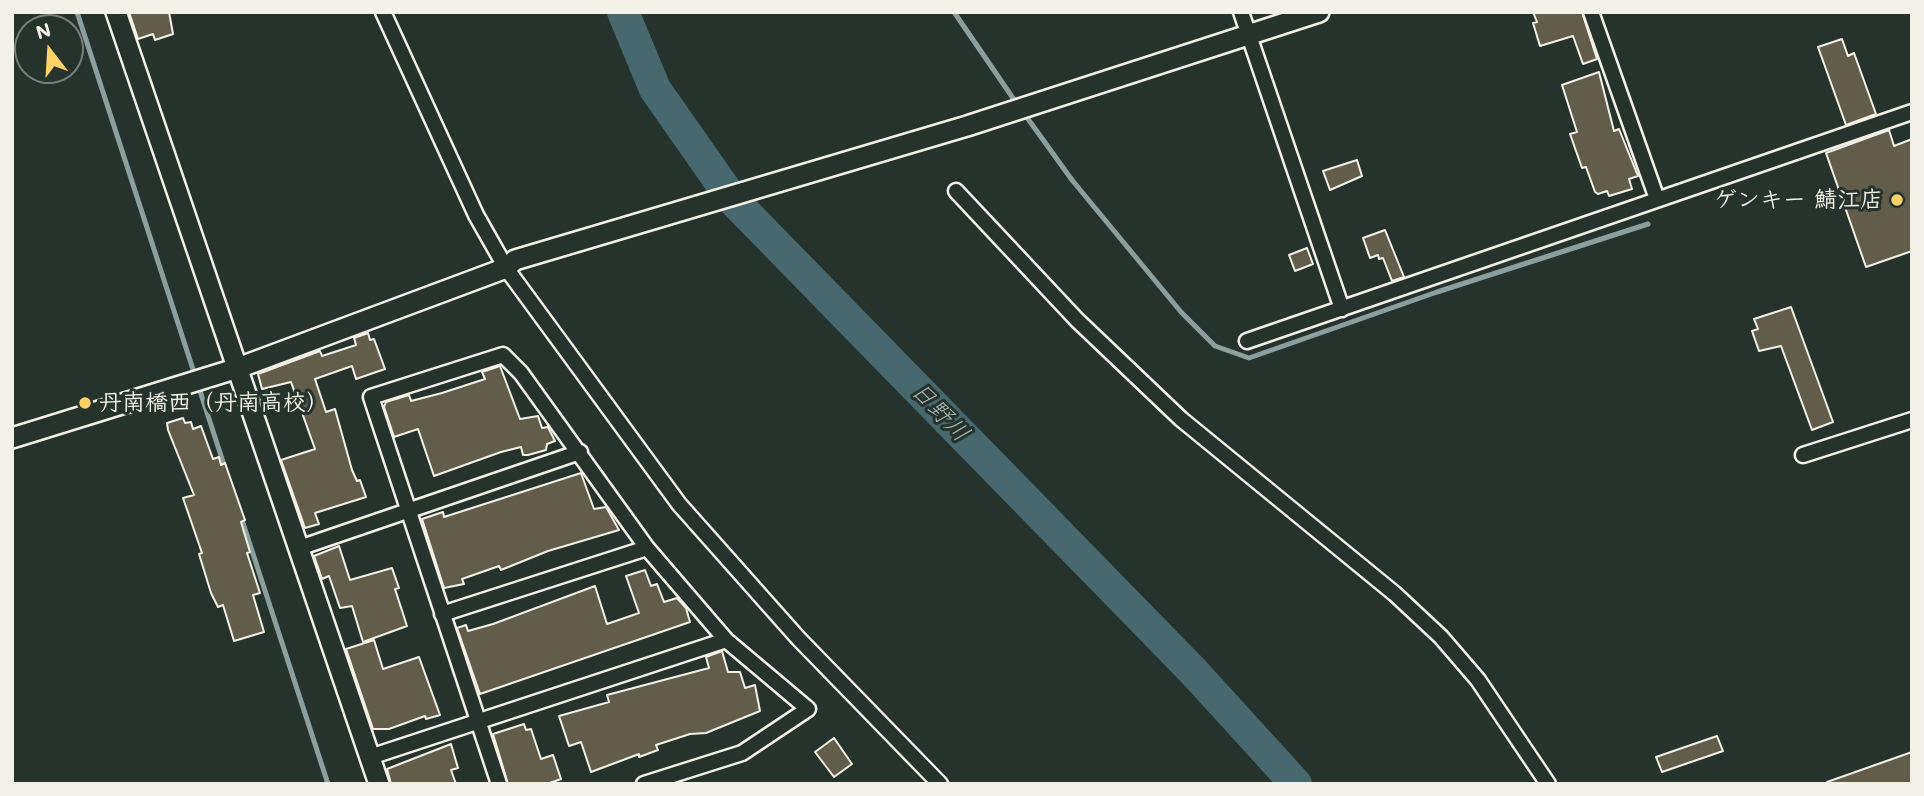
<!DOCTYPE html>
<meta charset="utf-8">
<style>
body{margin:0}
#map{position:relative;width:1924px;height:796px;overflow:hidden;background:#26332d;font-family:Mali,sans-serif}
canvas{display:block}
.frame{position:absolute;inset:0;border:14px solid #f4f1e8;pointer-events:none}
.north{position:absolute;left:14px;top:14px;width:70px;height:70px;box-sizing:border-box;background:#26332d;border:2px solid #787f78;border-radius:50%;rotate:343deg;font-size:19px;font-weight:700;line-height:28px;text-align:center;color:#f4f1e8}
.north::after{content:'';display:block;margin:auto;width:24px;height:32px;background:#ffd166;clip-path:polygon(50% 0,100% 100%,50% 72%,0 100%)}
</style>
<div id="map">
<canvas width="1924" height="796"></canvas>
<div class="frame"></div>
<div class="north">N</div>
</div>
<script>
const g = document.querySelector('canvas').getContext('2d');
g.lineJoin = 'round';
const shape = rows => new Path2D(rows.map(r => 'M' + r).join(''));
function stroke(path, color, width, dash) { g.strokeStyle = color; g.lineWidth = width; g.lineCap = dash ? 'butt' : 'round'; g.setLineDash(dash || []); g.stroke(path); }
function paint(path, color) { g.fillStyle = color; g.fill(path, 'evenodd'); }
function write(font, color, halo, rows, align = 'center') {
  g.font = font + ' Mali,"Klee One",sans-serif'; g.lineWidth = 6; g.setLineDash([]); g.textBaseline = 'middle'; g.strokeStyle = halo; g.fillStyle = color; for (const [text, x, y, turn = 0] of rows) {
    g.save(); g.translate(x, y); g.rotate((+turn || 0) * Math.PI / 180); g.textAlign = isNaN(turn) ? turn : align; if (halo) g.strokeText(text, 0, 0); g.fillText(text, 0, 0); g.restore();
  }
}
stroke(shape([
 [77,12,225,468],
 [954,12,1017,104],
 [1023,112,1072,180,1181,312,1215,346,1249,358,1437,292,1648,224],
 [241,517,328,784]
]), '#8c9f9f', 5);
stroke(shape([
 [623,12,655,89,732,199,1193,671,1296,784]
]), '#47686e', 32);
const building = shape([
 [129,12,169,12,173,34,155,40,153,34,138,39,129,12],
 [1533,12,1582,12,1597,59,1583,64,1573,36,1540,46,1533,23,1537,22,1533,12],
 [1842,39,1848,56,1854,53,1876,114,1846,125,1818,47,1842,39],
 [1599,72,1614,131,1619,129,1638,176,1629,179,1632,189,1609,196,1607,191,1598,194,1595,192,1586,167,1582,168,1570,134,1577,132,1562,85,1599,72],
 [1889,130,1894,146,1912,139,1912,251,1866,267,1826,153,1889,130],
 [1357,160,1362,176,1330,190,1323,171,1357,160],
 [1385,230,1404,277,1392,281,1383,258,1379,259,1378,255,1370,258,1363,238,1385,230],
 [1307,248,1313,264,1295,271,1289,255,1307,248],
 [1791,307,1833,422,1812,430,1781,346,1759,351,1752,331,1758,329,1754,319,1791,307],
 [368,333,370,340,374,339,385,369,356,379,352,366,315,379,326,412,335,409,352,470,357,481,360,480,366,497,315,513,319,524,305,528,281,460,315,449,291,382,262,389,258,374,320,351,322,356,356,345,354,338,368,333],
 [500,366,520,419,538,416,542,428,548,427,555,441,547,444,546,450,528,455,523,455,521,447,501,452,434,476,418,429,394,437,384,407,386,402,409,395,411,401,442,393,485,379,482,372,500,366],
 [183,418,185,423,191,422,193,429,201,426,213,459,219,457,221,465,225,463,245,520,241,522,250,552,247,553,260,593,253,595,264,632,234,641,223,605,218,607,211,593,199,554,202,553,183,498,194,495,168,430,167,423,183,418],
 [581,473,594,509,606,507,619,530,548,551,501,570,499,566,462,579,464,584,444,588,422,519,443,512,444,517,581,473],
 [339,546,350,580,392,568,399,588,395,589,407,626,363,642,352,606,340,608,329,576,322,579,314,556,339,546],
 [645,570,651,586,657,584,664,602,677,598,686,608,690,622,480,694,457,628,466,625,468,631,493,624,595,586,607,624,639,613,626,576,645,570],
 [374,640,383,669,419,657,440,715,426,719,425,716,389,729,373,729,346,649,374,640],
 [722,651,728,672,740,672,745,688,755,685,760,711,706,733,690,734,656,745,658,750,639,757,639,754,591,772,581,742,569,746,559,716,609,702,607,695,709,668,706,657,722,651],
 [524,724,526,730,531,729,541,759,553,755,561,779,547,784,508,784,493,734,524,724],
 [1717,736,1723,751,1662,772,1656,757,1717,736],
 [834,738,852,764,834,777,815,752,834,738],
 [451,744,458,768,451,770,456,784,391,784,387,769,451,744],
 [1912,752,1912,784,1827,784,1827,782,1912,752]
]);
paint(building, '#615d4a');
stroke(building, '#f4f1e8', 2);
const street = shape([
 [383,12,476,215,506,268,679,504,798,638,940,784],
 [1241,12,1342,309],
 [1591,12,1657,199],
 [956,191,1077,320,1181,419,1395,594,1441,637,1478,680,1548,784],
 [1247,341,1912,112],
 [1803,455,1912,420],
 [299,548,580,452],
 [442,614,647,548],
 [370,757,726,640],
 [499,784,371,397,503,355,521,373,647,548,726,640,808,709,742,753,644,784]
]);
const secondary = shape([
 [116,12,379,784],
 [12,438,238,368,506,268,515,260,967,126,1319,12]
]);
stroke(street, '#f4f1e8', 19);
stroke(secondary, '#f4f1e8', 24);
stroke(street, '#26332d', 14);
stroke(secondary, '#26332d', 19);
for (const [x, y, r, color] of [
 [1897,200,7,"#ffd166"],
 [85,403,7,"#ffd166"]
]) { const dot = new Path2D(); dot.arc(x, y, r, 0, 2 * Math.PI); g.fillStyle = color; g.fill(dot); stroke(dot, '#26332d', 2.5); }
write('bold 23px', '#f4f1e8', '#26332d', [
 ["ゲンキー 鯖江店",1883,200],
 ["丹南橋西（丹南高校）",99,403,"left"]
], 'right');
write('italic 24px', '#afbab7', '#26332d', [
 ["日野川",940,412,46]
]);
</script>
